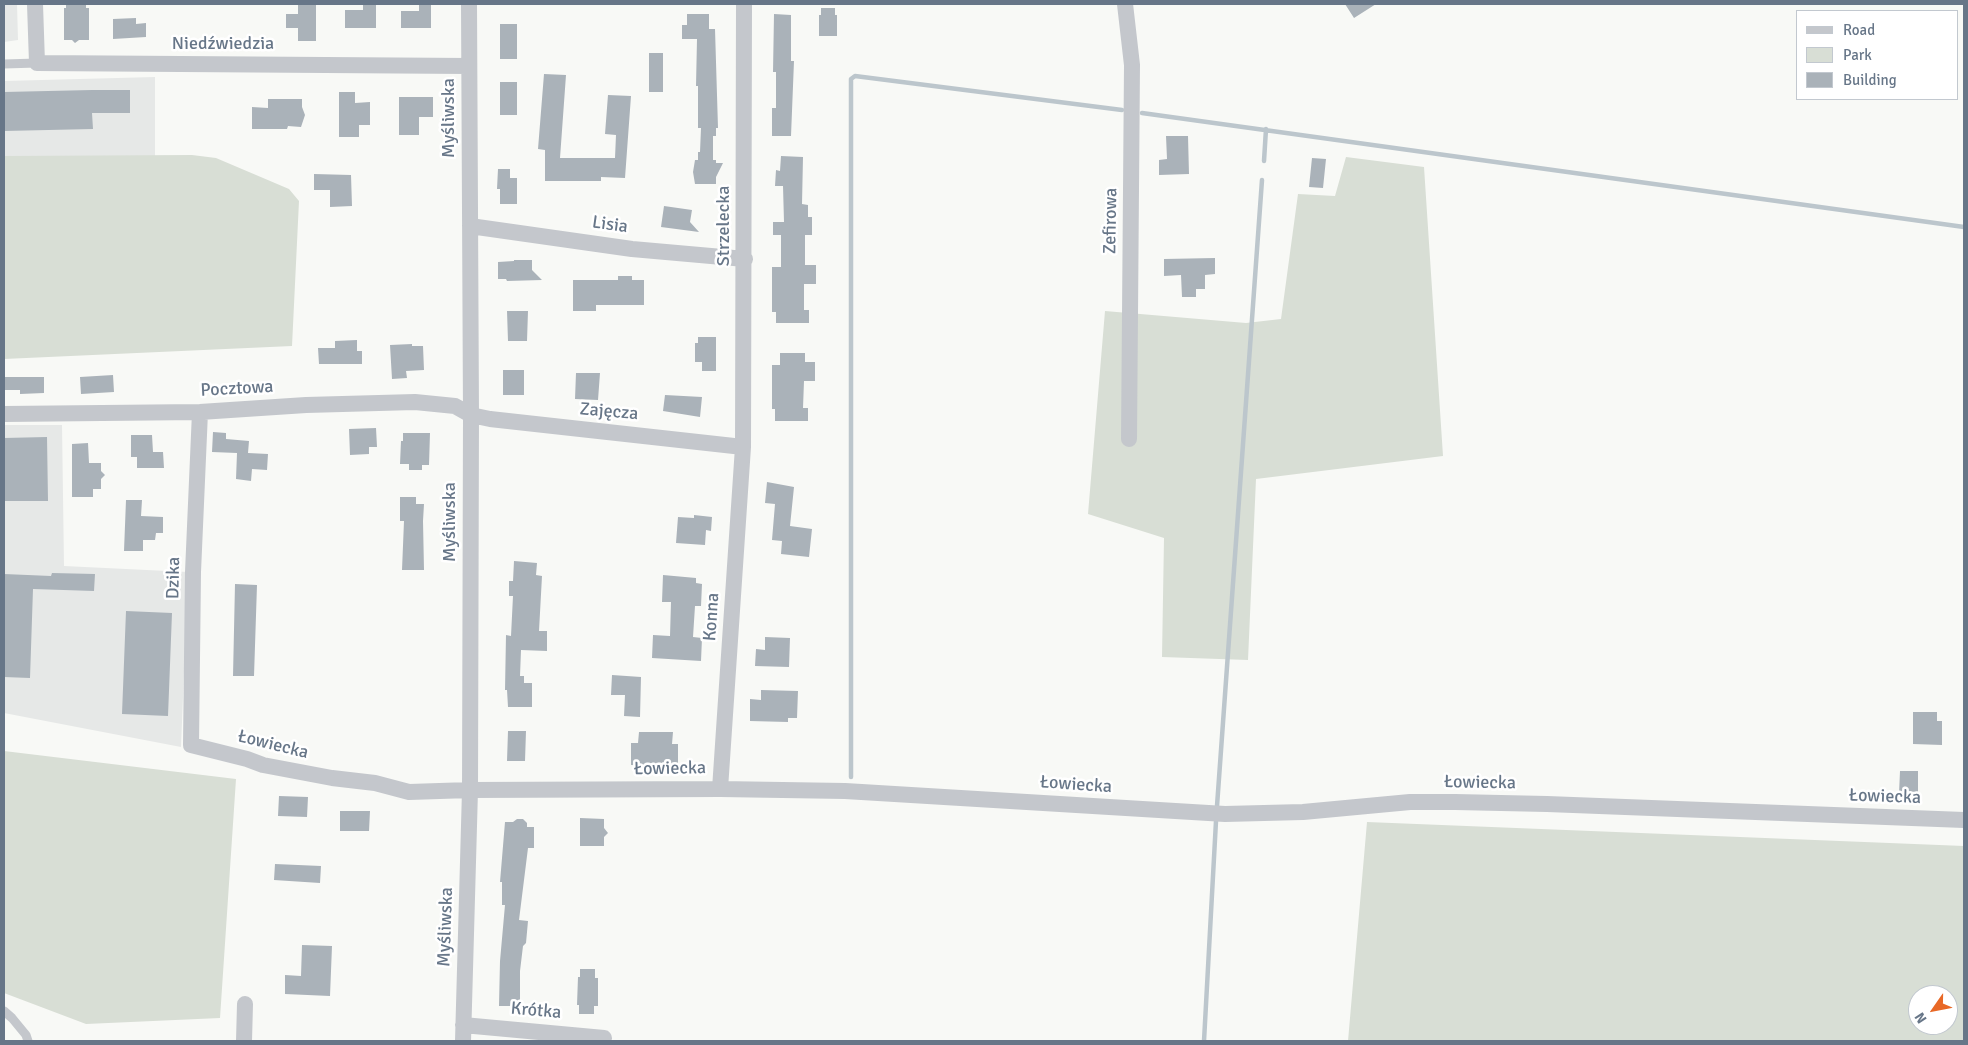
<!DOCTYPE html>
<meta charset="utf-8">
<style>
body{margin:0}
#map{position:relative;width:1968px;height:1045px;overflow:hidden;background:#f8f9f6;font-family:Signika,sans-serif}
canvas{display:block}
.frame{position:absolute;inset:0;border:5px solid #677688;pointer-events:none}
.legend{position:absolute;left:1796px;top:10px;width:162px;height:90px;box-sizing:border-box;background:#fff;border:1px solid #c2c8cf;margin:0;padding:6px 9px;list-style:none;font-size:15px;color:#677688}
.legend li{display:flex;align-items:center;gap:10px;height:25px}
.legend b{width:25px;border:1px solid #c2c8cf}
.north{position:absolute;left:1908px;top:985px;width:50px;height:50px;box-sizing:border-box;background:#fff;border:1px solid #c2c8cf;border-radius:50%;rotate:237deg;font-size:14px;font-weight:700;line-height:20px;text-align:center;color:#677688}
.north::after{content:'';display:block;margin:auto;width:18px;height:22px;background:#e86826;clip-path:polygon(50% 0,100% 100%,50% 72%,0 100%)}
</style>
<div id="map">
<canvas width="1968" height="1045"></canvas>
<div class="frame"></div>
<ul class="legend">
<li><b style="height:6px;background:#c4c7cc"></b>Road</li>
<li><b style="height:14px;background:#d8ded5"></b>Park</li>
<li><b style="height:14px;background:#aab2b9"></b>Building</li>
</ul>
<div class="north">N</div>
</div>
<script>
const g = document.querySelector('canvas').getContext('2d');
g.lineJoin = 'round';
function paint(path, color) { g.fillStyle = color; g.fill(path, 'evenodd'); }
const shape = rows => new Path2D(rows.map(r => 'M' + r).join(''));
function stroke(path, color, width, dash) { g.strokeStyle = color; g.lineWidth = width; g.lineCap = dash ? 'butt' : 'round'; g.setLineDash(dash || []); g.stroke(path); }
function write(font, color, halo, rows, align = 'center') {
  g.font = font + ' Signika,sans-serif'; g.lineWidth = 5; g.setLineDash([]); g.textBaseline = 'middle'; g.strokeStyle = halo; g.fillStyle = color; for (const [text, x, y, turn = 0] of rows) {
    g.save(); g.translate(x, y); g.rotate((+turn || 0) * Math.PI / 180); g.textAlign = isNaN(turn) ? turn : align; if (halo) g.strokeText(text, 0, 0); g.fillText(text, 0, 0); g.restore();
  }
}
paint(shape([
 [4,4,17,4,18,40,4,42],
 [155,77,155,156,4,156,4,81],
 [4,425,62,425,64,566,188,572,181,747,4,713]
]), '#e6e8e7');
paint(shape([
 [192,155,216,158,289,189,299,201,292,346,4,359,4,156],
 [1346,157,1424,167,1443,456,1256,479,1248,660,1162,657,1164,538,1088,514,1105,311,1246,323,1281,319,1298,194,1335,196],
 [4,751,236,779,220,1018,86,1024,4,993],
 [1367,822,1964,846,1964,1041,1348,1041],
 [1918,995,1948,995,1948,1025,1918,1025]
]), '#d8ded5');
stroke(shape([
 [1142,113,1964,227],
 [1264,161,1266,129],
 [851,777,851,79,855,76,1122,110],
 [1217,806,1262,180],
 [1204,1041,1216,821]
]), '#bcc6cc', 4.5);
paint(shape([
 [66,4,86,4,86,8,89,8,89,40,79,40,75,43,72,40,64,40,64,8,66,8],
 [298,4,316,4,316,41,298,41,298,28,286,28,286,14,298,14],
 [363,4,376,4,376,28,345,28,345,10,363,10],
 [419,4,431,4,431,28,401,28,401,11,419,11],
 [1345,4,1376,4,1354,18],
 [821,8,835,8,835,15,837,15,837,36,819,36,819,15,821,15],
 [687,14,709,14,709,29,715,29,718,128,716,128,716,136,713,136,713,160,716,160,716,163,723,163,716,177,716,184,695,184,693,172,695,160,698,160,698,152,700,152,701,128,698,128,698,86,696,86,697,39,682,39,682,25,687,25],
 [774,14,791,15,791,61,794,61,791,136,772,136,772,108,776,108,776,72,773,72],
 [136,18,136,24,146,23,146,37,113,39,113,19],
 [500,24,517,24,517,59,500,59],
 [649,53,663,53,663,92,649,92],
 [544,74,566,75,560,158,615,158,616,135,605,134,608,95,631,96,625,178,601,177,601,181,545,181,545,150,538,149],
 [500,82,517,82,517,115,500,115],
 [92,90,130,90,130,113,92,113,93,129,4,131,4,92],
 [339,92,355,92,355,103,370,102,370,125,359,125,359,137,339,137],
 [399,97,433,97,433,117,419,117,419,135,399,135],
 [268,99,302,99,302,107,305,115,301,127,288,126,287,129,252,129,252,107,268,108],
 [1166,136,1188,136,1189,174,1159,175,1159,160,1167,159],
 [781,156,803,157,802,204,808,205,808,217,812,217,812,235,805,235,805,265,816,265,816,284,804,284,804,310,809,310,809,323,776,323,776,312,772,312,772,267,781,267,781,235,773,235,773,222,784,222,783,186,775,186,776,170,780,171],
 [1312,158,1326,159,1323,188,1309,187],
 [498,169,510,169,510,178,517,178,517,204,500,204,500,189,497,189],
 [314,174,351,175,352,206,330,207,330,190,314,190],
 [664,206,692,210,690,222,699,232,661,227],
 [1215,258,1215,274,1205,275,1205,289,1196,289,1196,297,1182,297,1181,275,1164,276,1164,259],
 [514,260,532,260,532,270,542,280,507,281,506,279,498,279,498,262,514,261],
 [618,276,632,276,632,280,644,280,644,305,596,305,596,311,573,311,573,280,618,280],
 [507,311,528,311,527,341,508,341],
 [698,337,716,337,716,371,702,371,702,362,695,362,695,343,698,343],
 [357,340,357,351,362,351,362,364,319,364,318,348,335,348,335,341],
 [412,344,412,346,423,346,424,370,406,371,407,378,392,379,390,345],
 [780,353,805,353,805,362,815,362,815,381,804,381,803,408,808,408,808,421,775,421,775,409,772,409,772,365,780,365],
 [503,370,524,370,524,395,503,395],
 [576,373,600,373,598,400,575,399],
 [113,375,114,392,81,394,80,377],
 [4,377,44,377,44,393,20,394,20,390,4,390],
 [665,395,702,397,700,417,663,411],
 [376,428,377,447,369,447,369,454,350,455,349,429],
 [213,432,226,433,226,439,249,441,248,453,268,454,267,470,252,469,251,481,236,479,237,453,212,452],
 [403,433,430,433,429,465,422,465,422,470,409,470,409,464,400,464,401,441,403,441],
 [131,435,152,435,153,452,163,452,164,468,137,468,137,457,131,457],
 [47,437,48,501,4,501,4,438],
 [88,443,89,463,101,463,101,471,105,475,101,479,101,489,93,489,93,497,72,497,72,444],
 [767,482,794,487,790,526,812,529,809,557,781,554,782,541,772,540,775,504,765,503],
 [400,497,416,497,416,504,424,504,423,521,424,570,402,570,404,521,400,521],
 [126,500,142,500,141,516,163,517,163,533,156,533,155,540,143,540,143,551,124,551],
 [694,515,712,517,711,531,706,530,705,545,676,543,678,517,694,518],
 [514,561,537,563,536,575,542,576,539,631,547,631,547,651,521,650,520,676,524,676,524,683,532,683,532,707,508,707,507,690,505,690,506,635,511,636,513,596,509,596,509,581,513,581],
 [52,573,95,574,94,591,33,589,30,678,4,677,4,574,51,576],
 [663,575,696,578,696,583,702,584,701,606,695,606,693,637,702,638,701,661,652,658,653,635,670,636,671,602,662,602],
 [235,584,257,585,254,676,233,676],
 [126,611,172,613,168,716,122,714],
 [765,637,790,638,789,667,755,666,756,649,765,650],
 [612,675,641,677,640,717,624,716,625,695,611,695],
 [761,690,798,691,797,718,788,718,788,722,750,721,750,699,761,700],
 [1913,712,1937,712,1937,721,1942,721,1942,745,1913,744],
 [508,731,526,731,525,761,507,761],
 [639,732,673,732,672,744,678,744,678,766,631,765,631,743,638,743],
 [1900,771,1918,771,1918,794,1899,794],
 [279,796,308,797,307,817,278,816],
 [340,811,370,811,369,831,340,831],
 [580,818,604,819,604,828,608,833,604,837,604,846,580,846],
 [517,819,523,819,527,823,527,827,534,827,534,848,528,848,519,920,528,921,526,943,523,946,520,971,520,1006,499,1006,500,961,505,905,502,905,502,882,500,882,505,822,513,822],
 [275,864,321,866,320,883,274,880],
 [302,945,332,946,330,996,285,994,285,975,301,976],
 [580,969,595,969,595,978,598,978,598,1006,594,1006,594,1014,579,1014,579,1005,577,1005,578,977,580,977]
]), '#aab2b9');
stroke(shape([
 [4,64,37,63],
 [4,1011,12,1018,26,1035,28,1041]
]), '#c4c7cc', 9);
stroke(shape([
 [35,4,37,63,469,66],
 [1125,4,1132,65,1129,439],
 [470,226,632,249,745,259],
 [200,412,193,572,191,745,247,759,263,765,332,778,375,783,409,792,470,790,720,789,845,791,1225,814,1303,812,1410,802,1455,802,1547,804,1964,820],
 [4,414,200,412,306,405,415,402,455,406,471,415,490,419,743,447],
 [720,789,743,447,744,4],
 [463,1025,604,1038],
 [244,1041,245,1004],
 [463,1041,470,790,471,415,469,4]
]), '#c4c7cc', 16);
write('18px', '#677688', '#fff', [
 ["Niedźwiedzia",223,44],
 ["Myśliwska",449,118,-90],
 ["Zefirowa",1111,221,-89],
 ["Lisia",610,225,8],
 ["Strzelecka",724,226,-90],
 ["Pocztowa",237,389,-3],
 ["Zajęcza",609,412,5],
 ["Myśliwska",450,522,-90],
 ["Dzika",174,578,-89],
 ["Konna",712,617,-86],
 ["Łowiecka",273,745,14],
 ["Łowiecka",670,769,-1],
 ["Łowiecka",1480,783,1],
 ["Łowiecka",1076,785,4],
 ["Łowiecka",1885,797,2],
 ["Myśliwska",446,927,-88],
 ["Krótka",536,1011,5]
]);
</script>
